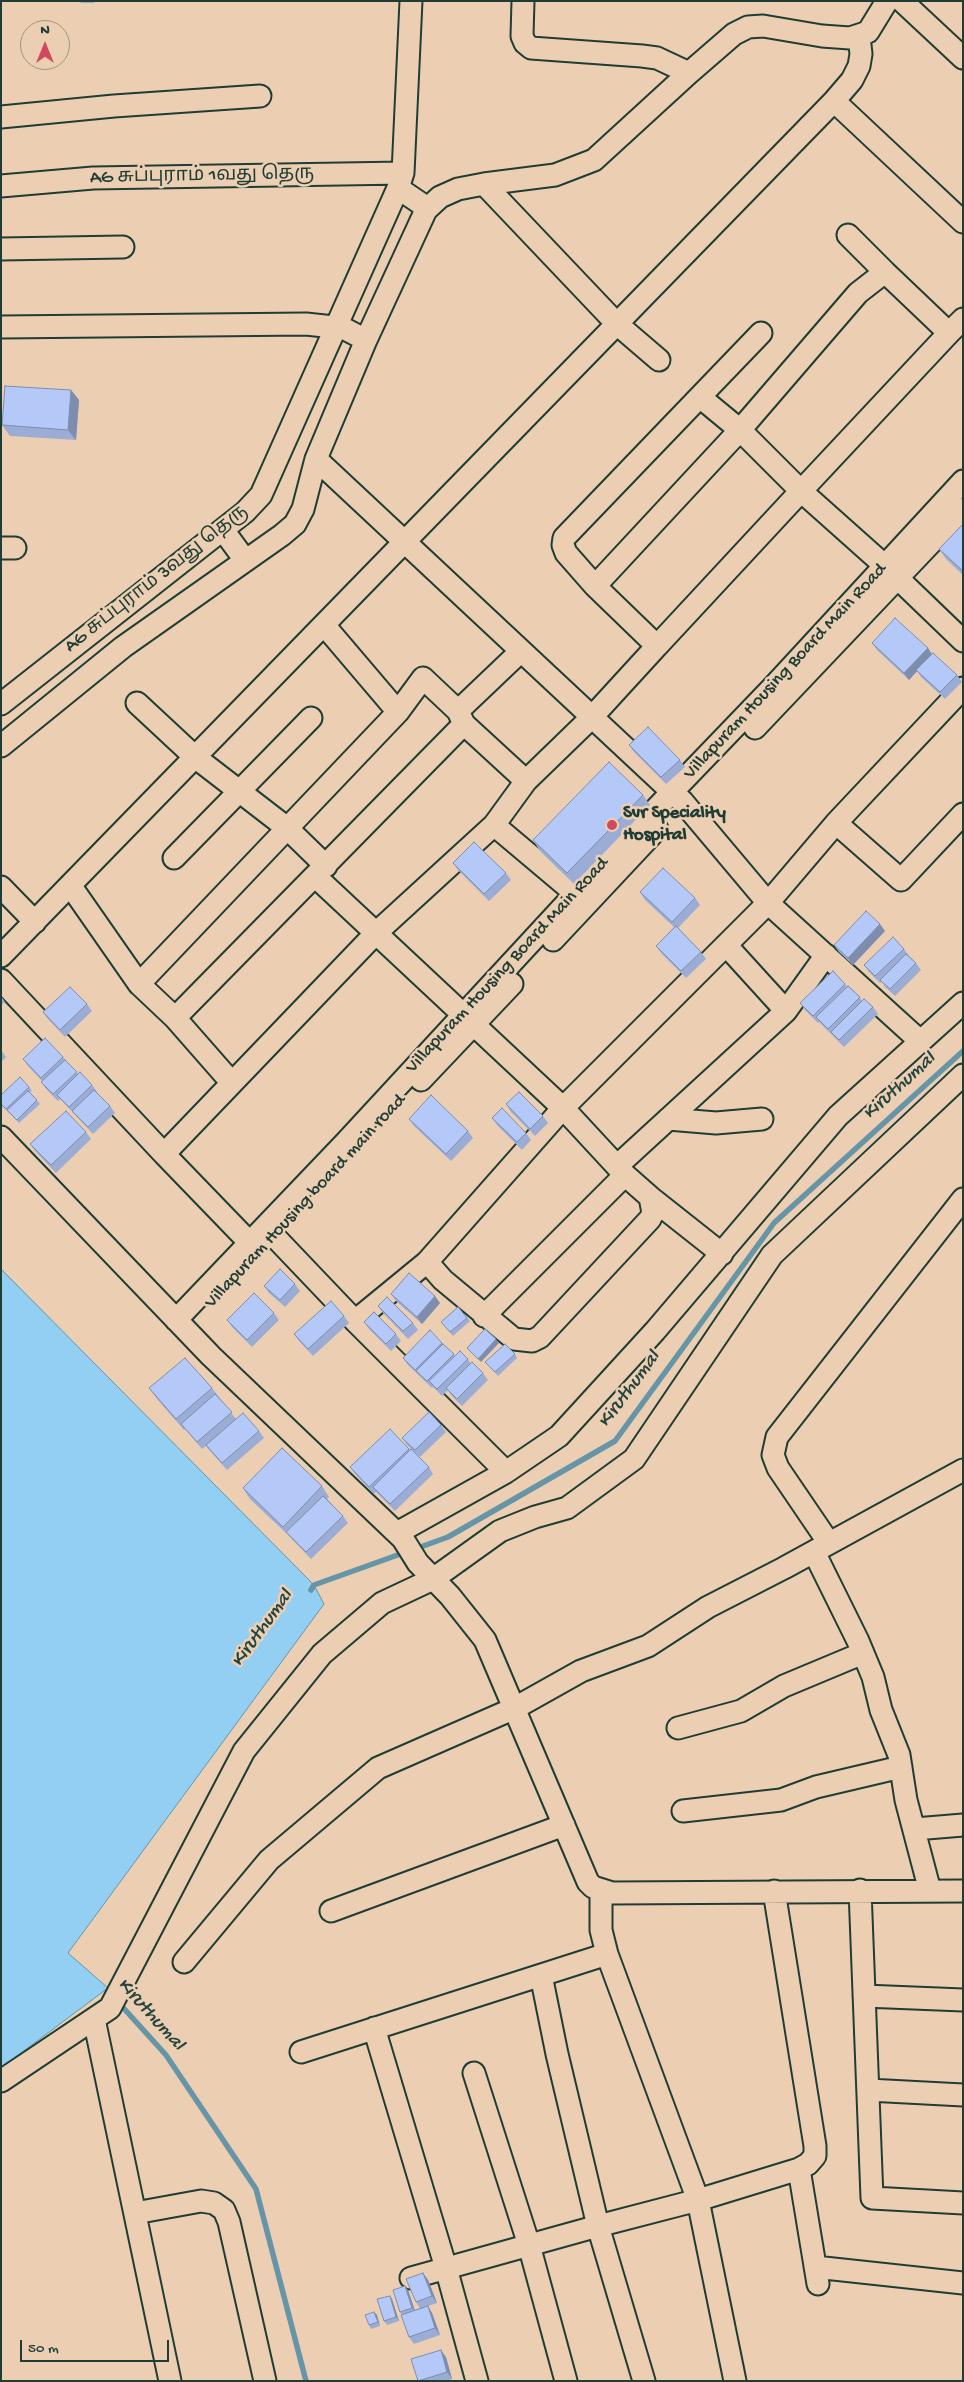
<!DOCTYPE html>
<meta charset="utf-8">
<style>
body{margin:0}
#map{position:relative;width:964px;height:2382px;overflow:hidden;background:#eccfb3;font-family:"Gochi Hand",sans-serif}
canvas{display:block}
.frame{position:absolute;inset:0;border:2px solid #1f3d34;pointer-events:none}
.north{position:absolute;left:20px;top:20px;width:50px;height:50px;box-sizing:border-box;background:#eccfb3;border:1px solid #9a9580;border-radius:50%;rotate:0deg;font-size:14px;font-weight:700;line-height:20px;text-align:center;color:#1f3d34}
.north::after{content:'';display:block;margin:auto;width:18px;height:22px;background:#d1495b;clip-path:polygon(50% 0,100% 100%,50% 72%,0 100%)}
.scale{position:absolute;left:20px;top:2340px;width:149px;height:22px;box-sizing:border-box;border:2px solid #1f3d34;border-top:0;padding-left:6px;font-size:15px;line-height:18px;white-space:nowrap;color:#1f3d34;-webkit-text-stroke:4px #eccfb3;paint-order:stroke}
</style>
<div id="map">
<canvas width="964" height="2382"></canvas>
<div class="frame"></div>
<div class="north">N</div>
<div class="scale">50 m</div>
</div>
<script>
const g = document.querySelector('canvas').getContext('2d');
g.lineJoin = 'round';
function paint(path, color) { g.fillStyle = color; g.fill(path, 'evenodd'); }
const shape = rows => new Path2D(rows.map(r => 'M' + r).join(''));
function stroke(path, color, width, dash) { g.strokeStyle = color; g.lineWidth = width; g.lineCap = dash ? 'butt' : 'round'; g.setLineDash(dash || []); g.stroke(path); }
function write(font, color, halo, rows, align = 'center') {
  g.font = font + ' "Gochi Hand","Noto Sans Tamil",sans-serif'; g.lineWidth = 5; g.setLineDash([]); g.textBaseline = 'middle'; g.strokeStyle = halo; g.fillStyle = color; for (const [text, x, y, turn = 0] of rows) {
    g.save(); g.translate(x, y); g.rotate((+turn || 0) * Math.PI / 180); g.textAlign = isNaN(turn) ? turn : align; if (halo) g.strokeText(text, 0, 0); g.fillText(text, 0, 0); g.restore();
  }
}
const water = shape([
 [1,1269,314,1585,324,1604,68,1953,108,1988,1,2068,1,1269]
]);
paint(water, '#93cff3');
stroke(water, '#6595a7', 1);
stroke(shape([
 [415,1549,448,1537,615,1441,774,1223,963,1051],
 [311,1590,314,1585,406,1552],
 [118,2002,166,2055,256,2189,306,2381]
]), '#6595a7', 5.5);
const minor = shape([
 [523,1,522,36,525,43,531,48,642,56,657,58,689,73],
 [902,1,963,58],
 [834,101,963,222],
 [1,117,114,106,260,96],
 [484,184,617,324,659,360],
 [1,186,93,178,403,173],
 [398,188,420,203,426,210],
 [848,235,885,272],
 [1,249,123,247],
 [1,327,306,324,343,328,366,340],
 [700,397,740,430,801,491,949,333],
 [316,459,683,802,768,903,920,1041],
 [223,530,245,560],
 [1,548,15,548],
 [595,586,566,553,563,545,564,538,761,333],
 [324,625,398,712],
 [657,646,801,491,884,565,963,641],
 [137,703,195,757,287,828,326,866],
 [1,704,245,512,261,495,398,188,403,173,411,1],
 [458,711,521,651],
 [755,728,963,509],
 [1,746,123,647,282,535,295,524,303,509,316,459,366,340,426,210,440,197,458,189,484,184,555,175,594,160,689,73,734,34,748,27,763,26,822,36,850,38,868,32,887,1],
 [836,823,901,880,963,814],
 [494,825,576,894],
 [174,858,311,718],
 [316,877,563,1108,768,903,836,823,963,688],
 [70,885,139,984],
 [1,887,35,922],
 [553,940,657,829],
 [1,956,834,101,852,80,859,66,861,54,859,36],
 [1,980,164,1154,376,933,494,825,526,781,592,717,657,646,595,586,740,430,858,293,885,272,949,333,963,319],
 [786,1011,826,955],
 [175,1018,139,984,398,712,423,678,458,711,464,724],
 [421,1080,512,984],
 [232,1083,175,1018,464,724,526,781],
 [563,1108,625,1175,650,1197,653,1213,650,1219,540,1337,532,1341,514,1339,443,1280,427,1262,563,1108],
 [668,1119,716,1123,762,1119],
 [1,1137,211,1356,403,1539,418,1563,450,1596,485,1640,588,1882,593,1887,612,1893,963,1891],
 [164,1154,250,1243,274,1236,355,1321,506,1472],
 [617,1166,786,1011,726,945],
 [650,1197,722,1254],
 [484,1316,625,1175],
 [176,1320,346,1142,599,868,773,687,963,481],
 [355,1321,427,1262],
 [397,1533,506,1472,559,1436,655,1331,838,1116,963,1003],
 [829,1543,778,1468,773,1455,777,1437,963,1199],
 [814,1552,858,1641,873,1677,881,1710,899,1755,906,1800,930,1891],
 [678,1728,741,1711,784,1686,863,1653],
 [683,1811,781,1800,816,1787,901,1767],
 [915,1829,963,1825],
 [860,1890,872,2198,963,2203],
 [601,1891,601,1930,607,1954,698,2200,735,2381],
 [331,1911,564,1825],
 [184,1962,269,1860,378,1768,515,1708,581,1671,648,1646,708,1607,784,1568,963,1470],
 [541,1975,557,2054,598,2226,644,2381],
 [864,1996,963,2000],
 [94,2019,170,2381],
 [374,2028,446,2268,477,2381],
 [301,2052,607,1954],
 [474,2073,529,2245,566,2381],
 [1,2081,110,2008,244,1751,322,1654,382,1603,433,1579,500,1531,535,1517,567,1508,634,1459,772,1255,963,1075],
 [868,2090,963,2095],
 [799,2169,818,2284],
 [135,2213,201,2201,214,2203,224,2210,229,2222,265,2381],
 [815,2267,963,2283],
 [411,2278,598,2226,698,2200,799,2169,808,2164,815,2156,815,2146,774,1891]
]);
stroke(minor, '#1f3d34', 25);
stroke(minor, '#eccfb3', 21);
paint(shape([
 [79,1,94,1,94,3,81,3],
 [71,390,79,400,76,440,10,436,2,425],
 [963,524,963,575,946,559,939,549],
 [872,643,928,648,932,654,957,675,962,682,945,699,921,677,917,671,909,680,877,650],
 [629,745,680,760,685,767,666,784,634,752],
 [643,795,650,805,574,884,540,851,533,840],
 [453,863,506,873,511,880,489,901,458,870],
 [640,892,695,898,700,905,678,928,701,952,706,959,686,978,661,953,656,946,674,927,645,900],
 [885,931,853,965,839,952,834,945],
 [904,949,909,956,916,963,921,970,895,996,885,987,882,982,880,983,869,972,864,965],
 [845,984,847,987,860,997,862,1001,873,1007,878,1014,844,1047,819,1022,818,1023,805,1010,800,1003],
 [1,996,5,1002,1,1005],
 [87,1004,92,1011,65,1037,48,1019,43,1012],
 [1,1050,6,1057,1,1062],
 [63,1057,67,1062,78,1074,92,1085,97,1092,96,1093,110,1106,115,1113,93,1134,60,1099,58,1101,46,1089,41,1082,42,1081,28,1066,23,1059],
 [29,1087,32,1091,30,1092,40,1104,19,1123,1,1105,1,1095],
 [506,1104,543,1116,548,1123,535,1136,511,1112],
 [492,1118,526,1133,531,1140,522,1150,497,1125],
 [409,1119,468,1131,473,1138,451,1161,414,1126],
 [86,1132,91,1139,56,1173,35,1151,30,1144],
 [295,1284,300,1291,285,1307,269,1293,264,1286],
 [391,1294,440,1303,422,1324,396,1301],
 [378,1306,413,1323,418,1330,408,1339,383,1313],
 [458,1307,470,1321,453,1336,441,1322],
 [274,1313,279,1320,252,1347,232,1327,227,1320],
 [344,1316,349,1323,313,1356,299,1341,294,1334],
 [364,1322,396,1334,401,1341,391,1351,369,1329],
 [442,1343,455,1356,468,1359,470,1363,483,1373,488,1380,462,1406,451,1395,448,1390,442,1396,433,1387,432,1388,408,1365,403,1358],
 [515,1354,517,1358,498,1376,485,1362],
 [149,1388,212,1388,236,1419,259,1431,264,1438,227,1470,211,1452,206,1446,202,1449,185,1429,184,1430,157,1399],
 [441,1425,446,1432,420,1457,407,1445,402,1438],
 [390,1429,410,1450,429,1467,433,1474,395,1511,376,1492,374,1494,355,1474,350,1467],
 [322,1486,329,1497,327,1499,343,1516,348,1523,311,1559,288,1535,250,1499,243,1488],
 [423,2273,428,2280,437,2303,428,2306,432,2313,440,2335,414,2344,409,2337,402,2315,400,2312,408,2290,415,2310,420,2308,416,2302],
 [390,2296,392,2299,399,2321,387,2325,384,2321],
 [374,2312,377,2315,380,2326,371,2329,369,2325],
 [446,2357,452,2379,448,2381,418,2381]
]), '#9badd5');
paint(shape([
 [71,390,79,400,76,440,68,430],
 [928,648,932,655,909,680,904,673],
 [880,924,885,931,853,965,848,958],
 [435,1296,440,1303,422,1324,417,1317],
 [496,1339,499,1343,481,1362,478,1359],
 [423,2273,428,2280,437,2303,432,2296],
 [405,2286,408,2290,415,2311,412,2308],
 [390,2296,392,2299,399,2321,396,2317],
 [428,2306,432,2313,440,2335,435,2328],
 [374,2312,377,2315,380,2326,378,2322],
 [441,2350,446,2357,452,2379,447,2372]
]), '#7e8dae');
const building = shape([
 [5,386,71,390,68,430,2,425,5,386],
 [963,524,963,571,939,549,963,524],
 [895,618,928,648,904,673,872,643,895,618],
 [933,653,957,675,940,692,916,670,933,653],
 [648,727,680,760,661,777,629,745,648,727],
 [609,762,643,795,567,873,533,840,609,762],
 [474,842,506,873,484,894,453,863,474,842],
 [663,868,695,898,672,922,640,892,663,868],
 [866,911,880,924,848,958,834,945,866,911],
 [676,926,701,952,681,971,656,946,676,926],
 [893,937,904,949,875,976,864,965,893,937],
 [906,954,916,963,890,989,880,980,906,954],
 [833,971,845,984,813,1016,800,1003,833,971],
 [848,986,860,997,828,1029,816,1017,848,986],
 [70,987,87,1004,60,1030,43,1012,70,987],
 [864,999,873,1007,839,1040,831,1032,864,999],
 [45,1038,63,1057,41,1078,23,1059,45,1038],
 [65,1060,77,1072,53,1094,41,1082,65,1060],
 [80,1072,92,1085,69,1107,57,1095,80,1072],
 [20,1077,29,1087,6,1109,1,1104,1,1095,20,1077],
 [94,1090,110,1106,88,1127,72,1111,94,1090],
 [28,1091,37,1100,17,1120,7,1110,28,1091],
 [519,1092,543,1116,530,1129,506,1104,519,1092],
 [431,1095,468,1131,446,1154,409,1119,431,1095],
 [502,1108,526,1133,517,1142,492,1118,502,1108],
 [66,1111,86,1132,51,1165,30,1144,66,1111],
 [280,1269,295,1284,280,1300,264,1286,280,1269],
 [409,1273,435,1296,417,1317,391,1294,409,1273],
 [254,1293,274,1313,247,1340,227,1320,254,1293],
 [387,1297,413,1323,403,1331,378,1306,387,1297],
 [331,1301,344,1316,308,1349,294,1334,331,1301],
 [458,1307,467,1318,450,1332,441,1322,458,1307],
 [374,1312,396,1334,386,1344,364,1322,374,1312],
 [485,1329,496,1339,478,1359,467,1348,485,1329],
 [430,1330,442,1343,415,1370,403,1358,430,1330],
 [443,1344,454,1354,427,1381,416,1371,443,1344],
 [505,1344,515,1354,495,1372,485,1362,505,1344],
 [460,1351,468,1359,437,1389,429,1381,460,1351],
 [185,1358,212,1388,176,1419,149,1388,185,1358],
 [472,1362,483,1373,457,1399,446,1388,472,1362],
 [215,1394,232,1412,197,1442,181,1424,215,1394],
 [429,1412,441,1425,415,1450,402,1438,429,1412],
 [243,1413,259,1431,222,1463,206,1445,243,1413],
 [390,1429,409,1449,369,1487,350,1467,390,1429],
 [282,1448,322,1486,283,1527,243,1488,282,1448],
 [411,1449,429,1467,390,1504,373,1487,411,1449],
 [323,1496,343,1516,306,1552,286,1532,323,1496],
 [423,2273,432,2296,416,2302,406,2279,423,2273],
 [405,2286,412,2308,400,2312,393,2290,405,2286],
 [390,2296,396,2317,384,2321,377,2299,390,2296],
 [428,2306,435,2328,409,2337,401,2315,428,2306],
 [374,2312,378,2322,369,2325,365,2315,374,2312],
 [441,2350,447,2372,418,2381,411,2359,441,2350]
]);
paint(building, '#b4c9f8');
stroke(building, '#7e8dae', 1);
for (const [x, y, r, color] of [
 [612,825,6,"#d1495b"]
]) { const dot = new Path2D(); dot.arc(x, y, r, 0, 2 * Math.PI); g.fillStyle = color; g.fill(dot); stroke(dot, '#eccfb3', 2); }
write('19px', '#1f3d34', '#eccfb3', [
 ["AG சுப்புராம் 1வது தெரு",202,177,-1],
 ["AG சுப்புராம் 3வது தெரு",157,580,-38],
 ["Villapuram Housing Board Main Road",786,672,-47],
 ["Villapuram Housing Board Main Road",508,966,-47],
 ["Villapuram Housing board main road",306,1202,-47]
]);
write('bold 19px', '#1f3d34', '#eccfb3', [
 ["Svr Speciality",623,814],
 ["Hospital",623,836]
], 'left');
write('italic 20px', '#25443e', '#eccfb3', [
 ["Kiruthumal",900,1087,-42],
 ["Kiruthumal",630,1390,-53],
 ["Kiruthumal",263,1629,-54],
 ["Kiruthumal",150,2015,48]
]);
</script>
